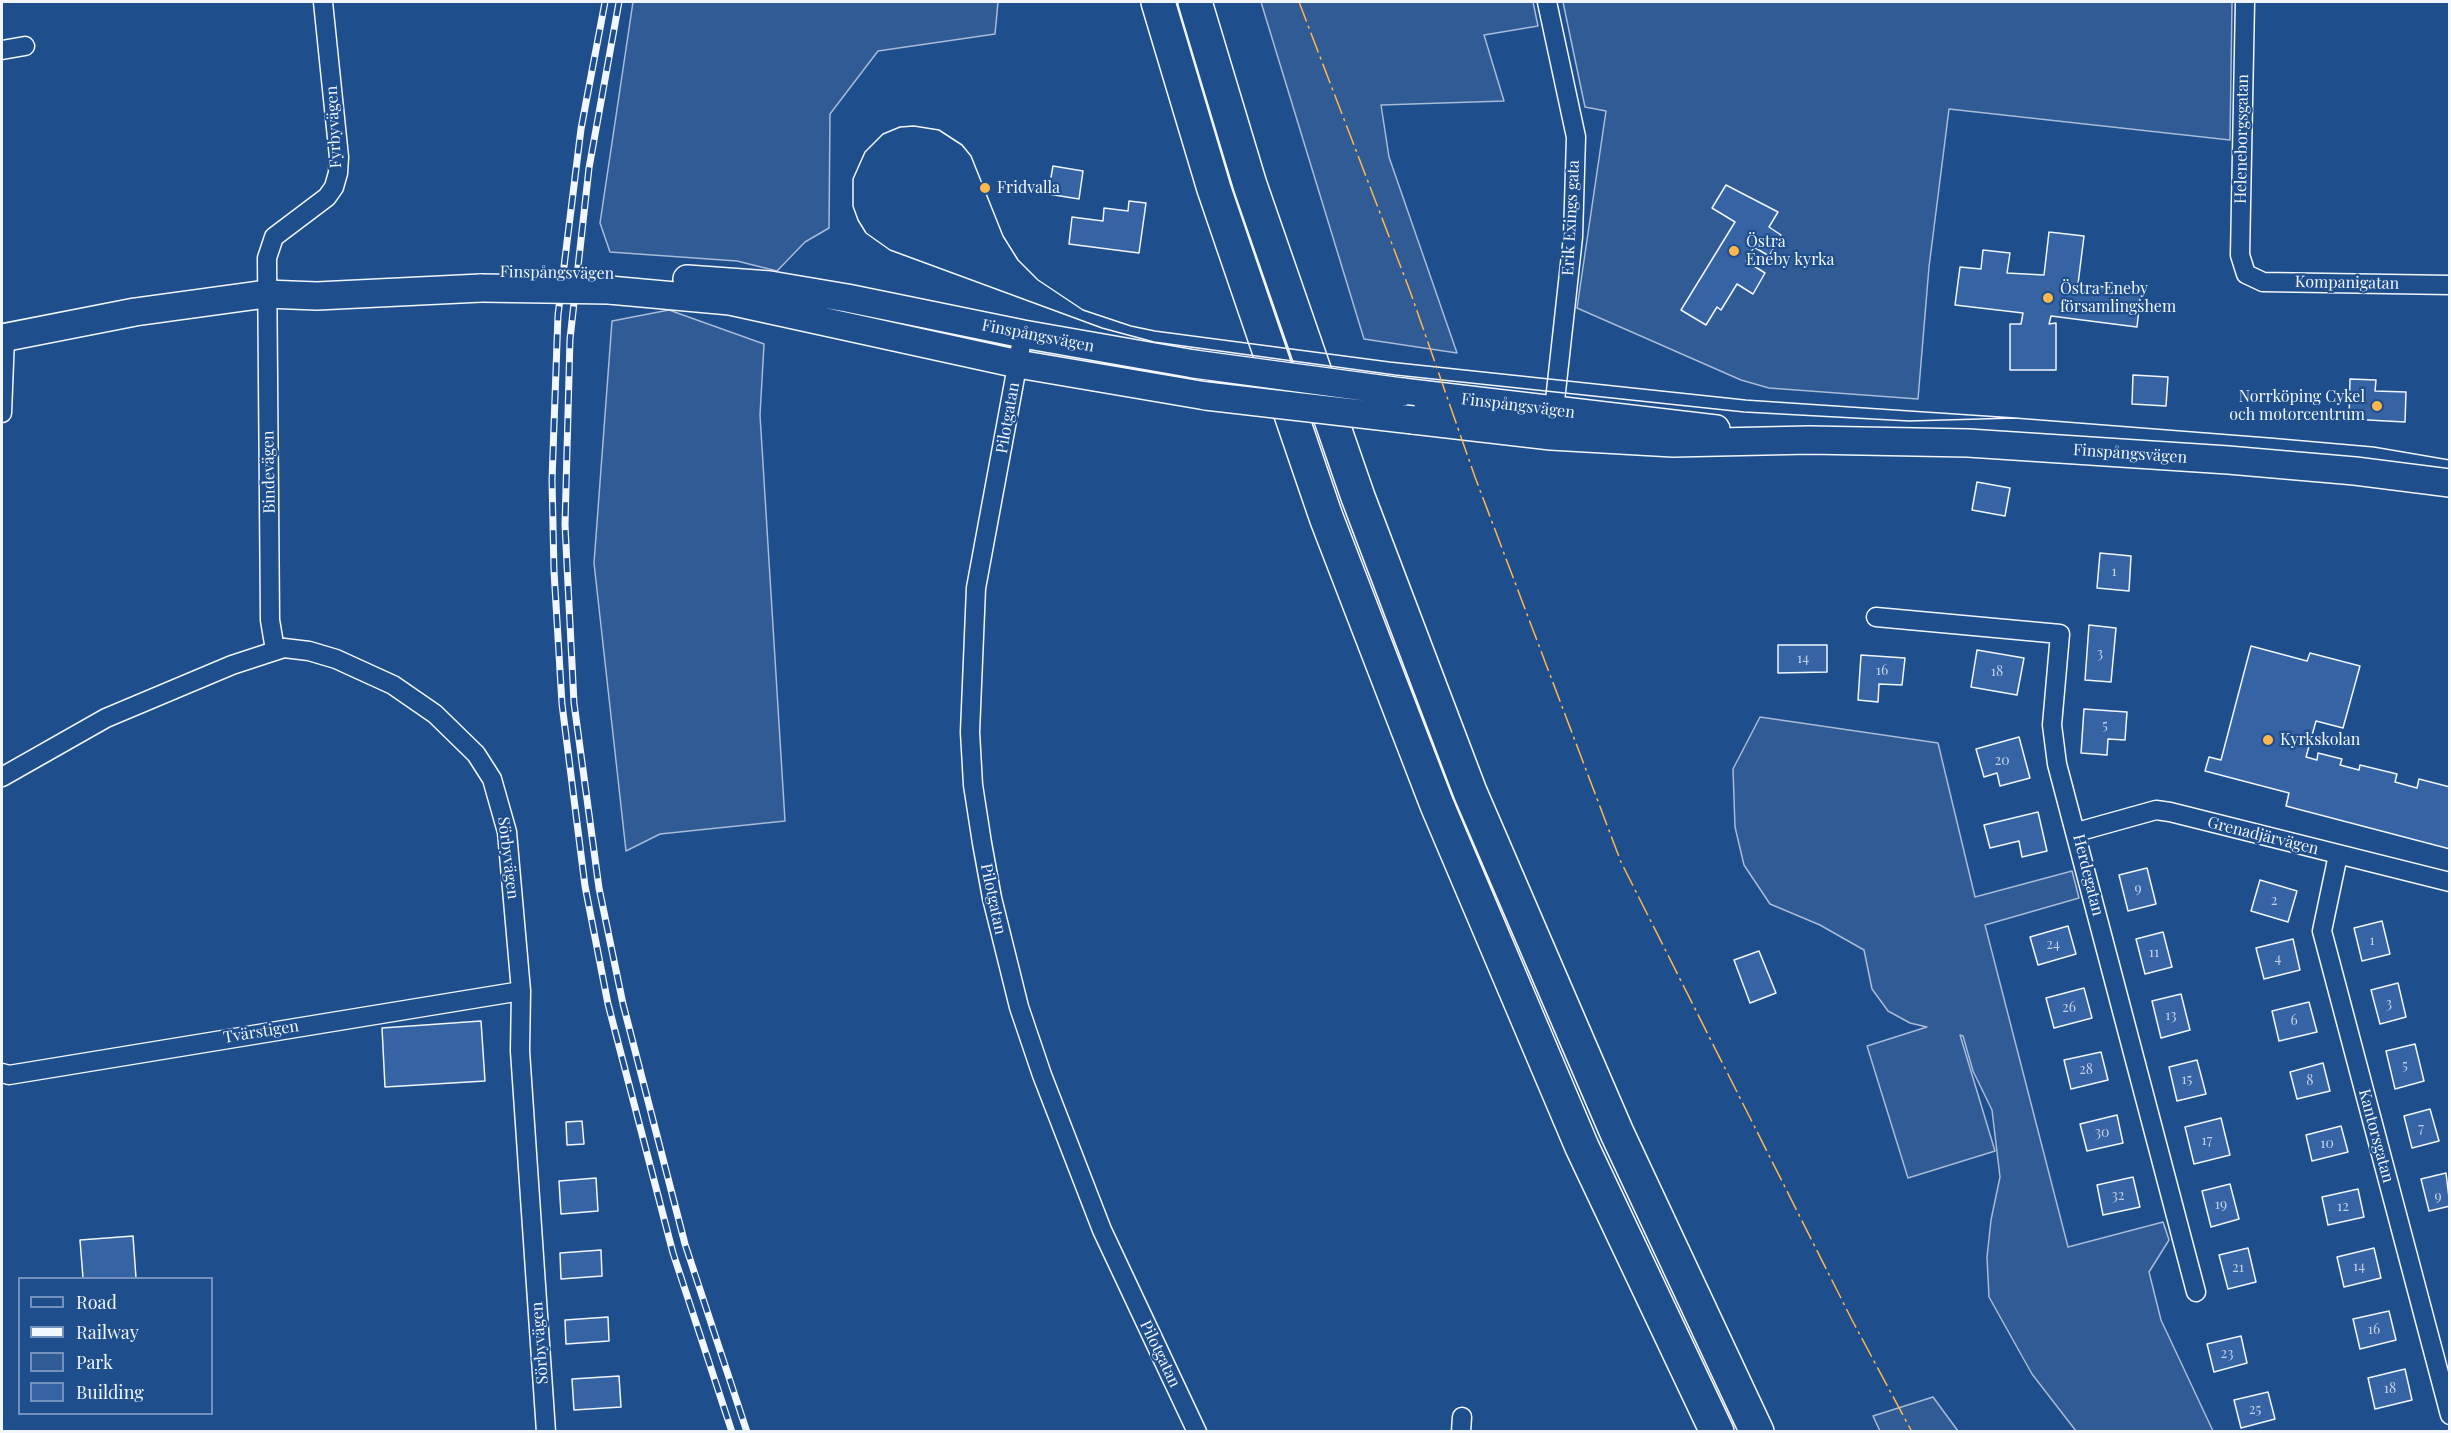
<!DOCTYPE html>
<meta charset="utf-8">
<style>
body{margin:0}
#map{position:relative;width:2451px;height:1433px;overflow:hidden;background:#1f4e8c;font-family:"Playfair Display",serif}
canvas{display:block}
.frame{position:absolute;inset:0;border:3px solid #f2f6ff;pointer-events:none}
.legend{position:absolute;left:18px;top:1277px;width:195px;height:138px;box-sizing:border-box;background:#1f4e8c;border:2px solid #7391ba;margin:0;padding:8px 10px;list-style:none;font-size:18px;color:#f2f6ff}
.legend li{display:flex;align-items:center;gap:12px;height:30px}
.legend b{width:30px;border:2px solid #7391ba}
</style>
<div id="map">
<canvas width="2451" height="1433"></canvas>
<div class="frame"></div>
<ul class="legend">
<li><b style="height:8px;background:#1f4e8c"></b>Road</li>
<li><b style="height:8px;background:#f2f6ff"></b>Railway</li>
<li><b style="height:16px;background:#305b95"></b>Park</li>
<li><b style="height:16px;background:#3563a3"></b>Building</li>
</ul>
</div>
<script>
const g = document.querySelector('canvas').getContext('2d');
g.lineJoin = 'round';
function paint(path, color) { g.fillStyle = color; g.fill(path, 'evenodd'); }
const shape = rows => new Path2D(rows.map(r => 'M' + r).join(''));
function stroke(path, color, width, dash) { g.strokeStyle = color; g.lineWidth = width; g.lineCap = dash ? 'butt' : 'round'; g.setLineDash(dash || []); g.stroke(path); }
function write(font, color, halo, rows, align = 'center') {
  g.font = font + ' "Playfair Display",serif'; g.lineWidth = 4.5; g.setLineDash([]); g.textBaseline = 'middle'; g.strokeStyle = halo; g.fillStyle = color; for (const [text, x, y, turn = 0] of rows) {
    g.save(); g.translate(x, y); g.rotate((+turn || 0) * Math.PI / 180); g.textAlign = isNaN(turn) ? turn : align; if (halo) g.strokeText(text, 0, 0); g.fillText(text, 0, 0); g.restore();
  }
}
const green = shape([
 [633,2,998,2,995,34,878,51,830,114,829,228,805,242,777,271,737,261,610,252,600,223,633,2],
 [1261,2,1533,2,1538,26,1484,35,1504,101,1381,105,1389,157,1457,353,1364,339,1261,2],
 [1563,2,2232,2,2230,140,1949,109,1929,267,1918,399,1769,388,1741,380,1577,308,1606,111,1585,107,1563,2],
 [669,310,764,344,760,415,785,821,660,834,626,851,594,563,612,321,669,310],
 [1760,717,1938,743,1975,897,2072,871,2079,898,1985,925,2068,1247,2163,1222,2169,1240,2149,1272,2161,1320,2213,1431,2076,1431,2032,1374,1989,1297,1987,1257,1991,1220,2000,1177,1992,1110,1973,1071,1963,1036,1960,1035,1995,1151,1908,1178,1867,1046,1927,1027,1910,1023,1888,1011,1872,989,1864,950,1820,925,1770,904,1744,865,1735,827,1733,769,1760,717],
 [1933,1397,1958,1431,1880,1431,1873,1416,1933,1397]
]);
paint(green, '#305b95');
stroke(green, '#a8bbd7', 1.5);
const building = shape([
 [1053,166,1083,171,1079,199,1048,194,1053,166],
 [1726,185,1778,212,1769,227,1781,235,1769,256,1754,247,1746,261,1765,273,1753,294,1737,284,1721,310,1717,307,1706,325,1681,310,1735,222,1712,208,1726,185],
 [1129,201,1146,203,1139,253,1069,244,1072,217,1103,221,1104,208,1128,211,1129,201],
 [2049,232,2084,236,2078,284,2141,291,2137,327,2051,316,2049,324,2056,323,2056,370,2010,370,2010,324,2021,324,2023,313,1955,305,1960,267,1981,269,1983,250,2010,253,2007,273,2044,275,2049,232],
 [2133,375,2168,377,2166,406,2132,404,2133,375],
 [2350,379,2376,380,2375,391,2406,392,2405,422,2349,419,2350,379],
 [1977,482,2010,488,2005,516,1972,510,1977,482],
 [2100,553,2131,556,2129,591,2097,588,2100,553],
 [2089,625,2116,628,2111,682,2085,680,2089,625],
 [1778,645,1827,645,1827,672,1778,673,1778,645],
 [2251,646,2307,661,2310,653,2360,666,2343,728,2316,721,2306,757,2317,760,2318,753,2342,759,2340,765,2359,770,2360,765,2397,774,2395,782,2417,788,2419,779,2450,787,2450,849,2286,806,2289,793,2205,771,2209,757,2221,760,2251,646],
 [1977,650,2024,658,2017,695,1971,687,1977,650],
 [1861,655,1905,658,1902,685,1879,684,1878,702,1858,700,1861,655],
 [2084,709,2127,712,2125,740,2108,739,2107,755,2081,753,2084,709],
 [2019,737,2030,778,2000,786,1997,773,1984,777,1976,749,2019,737],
 [2038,812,2047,851,2022,857,2019,841,1990,848,1984,825,2038,812],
 [2147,868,2156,904,2128,911,2119,875,2147,868],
 [2260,880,2297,891,2288,922,2251,911,2260,880],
 [2382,921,2390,954,2362,961,2354,928,2382,921],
 [2068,926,2076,954,2038,965,2030,937,2068,926],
 [2163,932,2172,967,2145,974,2136,939,2163,932],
 [2293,939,2300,970,2264,979,2256,948,2293,939],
 [1759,951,1776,993,1750,1003,1734,960,1759,951],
 [2398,983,2406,1017,2380,1024,2371,990,2398,983],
 [2084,988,2092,1018,2054,1028,2046,998,2084,988],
 [2181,994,2190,1030,2161,1038,2152,1001,2181,994],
 [2309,1002,2317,1032,2279,1041,2272,1011,2309,1002],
 [481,1021,485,1081,385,1087,382,1028,481,1021],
 [2415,1044,2424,1081,2395,1089,2386,1051,2415,1044],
 [2101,1052,2108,1080,2071,1089,2064,1060,2101,1052],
 [2197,1060,2206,1094,2177,1101,2169,1067,2197,1060],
 [2323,1063,2330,1091,2297,1099,2290,1072,2323,1063],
 [2430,1109,2439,1141,2412,1148,2404,1116,2430,1109],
 [2117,1115,2123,1143,2087,1151,2080,1124,2117,1115],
 [2221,1118,2230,1155,2194,1164,2185,1127,2221,1118],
 [582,1121,584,1144,567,1145,566,1122,582,1121],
 [2341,1126,2348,1152,2312,1161,2306,1135,2341,1126],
 [2446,1173,2450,1206,2429,1211,2421,1179,2446,1173],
 [2133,1177,2140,1207,2103,1215,2097,1185,2133,1177],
 [596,1178,598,1211,561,1214,559,1181,596,1178],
 [2230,1184,2239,1219,2211,1227,2202,1191,2230,1184],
 [2358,1189,2364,1217,2328,1225,2322,1197,2358,1189],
 [133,1236,136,1278,83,1278,80,1240,133,1236],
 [2248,1248,2256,1282,2228,1289,2219,1255,2248,1248],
 [2374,1248,2381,1278,2344,1287,2337,1257,2374,1248],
 [601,1250,602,1276,561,1279,560,1253,601,1250],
 [2389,1311,2396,1340,2360,1349,2353,1319,2389,1311],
 [608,1317,609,1341,566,1344,565,1320,608,1317],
 [2241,1336,2247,1363,2214,1372,2207,1344,2241,1336],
 [2405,1369,2412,1400,2375,1409,2368,1378,2405,1369],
 [619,1376,621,1407,574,1410,572,1379,619,1376],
 [2268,1392,2275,1419,2241,1428,2234,1400,2268,1392]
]);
paint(building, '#3563a3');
stroke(building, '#f2f6ff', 1.5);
const street = shape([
 [1547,2,1576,137,1573,237,1553,419],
 [2245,2,2240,255,2246,274,2263,282,2450,285],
 [2,50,25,46],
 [1023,334,976,588,970,732,973,785,982,843,992,898,1019,1007,1042,1075,1102,1230,1197,1432],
 [2,413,5,337],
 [1876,617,2060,634,2052,725,2057,764,2196,1292],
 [275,650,270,620,267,258,274,237,327,197,334,187,338,173,339,157,323,2],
 [2,777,106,718,232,665,284,648,309,651,336,659,393,685,435,714,476,754,492,779,507,832,521,991,520,1051,546,1432],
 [2077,832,2156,810,2170,812,2450,882],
 [2338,855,2322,931,2450,1415],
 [2,1073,9,1075,521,991],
 [1461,1432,1462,1417]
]);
const secondary = shape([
 [687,279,770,285,847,298,1023,334,1194,364],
 [609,290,730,301,1018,364,1206,396],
 [2,338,135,312,266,294,317,296,481,288],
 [1402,392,1716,429],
 [1413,420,1551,436,1673,443,1809,440,1968,443,2228,460,2355,471,2450,483]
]);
const highway = shape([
 [1158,2,1214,189,1326,517,1437,805,1582,1147,1717,1432],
 [1195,2,1250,185,1358,497,1470,792,1617,1133,1757,1432]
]);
stroke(street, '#f2f6ff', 21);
stroke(secondary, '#f2f6ff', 30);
stroke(highway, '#f2f6ff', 36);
stroke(street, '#1f4e8c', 18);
stroke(secondary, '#1f4e8c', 27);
stroke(highway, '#1f4e8c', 33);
stroke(shape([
 [2015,418,1909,421,1744,412,1395,375,1154,342,1102,328,890,250,866,233,858,220,853,206,853,179,865,152,883,134,900,127,914,126,939,130,962,145,971,156,1003,236,1018,260,1038,280,1083,310,1131,326,1155,331,1390,362,1746,400,2015,418,2271,438,2374,447,2450,460]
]), '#f2f6ff', 1.5);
const rail = shape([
 [605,2,581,129,558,315,552,480,554,571,562,704,585,886,608,1004,673,1253,732,1432],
 [619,2,589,168,570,339,565,525,574,703,599,888,623,1004,685,1244,747,1432]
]);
stroke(rail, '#f2f6ff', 7);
stroke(rail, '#1f4e8c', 4.5, [14]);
const secondaryBridge = shape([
 [481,288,609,290],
 [1194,364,1402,392],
 [1206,396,1413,420]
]);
stroke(secondaryBridge, '#f2f6ff', 30, []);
stroke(secondaryBridge, '#1f4e8c', 27);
stroke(shape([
 [1299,2,1410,291,1475,477,1621,862,1852,1320,1912,1432]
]), '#ffb74d', 1.5, [21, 4.5, 3, 4.5]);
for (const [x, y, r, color] of [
 [985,188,6,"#ffb74d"],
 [1734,251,6,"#ffb74d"],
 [2048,298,6,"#ffb74d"],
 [2377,406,6,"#ffb74d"],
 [2268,740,6,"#ffb74d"]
]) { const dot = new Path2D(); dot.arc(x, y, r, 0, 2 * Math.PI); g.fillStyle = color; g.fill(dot); stroke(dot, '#1f4e8c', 2); }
write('14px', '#c3d1e8', null, [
 ["1",2114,572],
 ["3",2100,654],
 ["14",1803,659],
 ["16",1882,671],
 ["18",1997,672],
 ["5",2105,726],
 ["20",2002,761],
 ["9",2138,889],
 ["2",2274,901],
 ["1",2372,941],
 ["24",2053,945],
 ["11",2154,953],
 ["4",2278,959],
 ["3",2389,1004],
 ["26",2069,1008],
 ["13",2171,1016],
 ["6",2294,1021],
 ["5",2405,1066],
 ["28",2086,1070],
 ["15",2187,1080],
 ["8",2310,1081],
 ["7",2421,1129],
 ["30",2102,1133],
 ["17",2207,1141],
 ["10",2327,1144],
 ["32",2118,1196],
 ["9",2438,1197],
 ["19",2221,1205],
 ["12",2343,1207],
 ["14",2359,1267],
 ["21",2238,1268],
 ["16",2374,1330],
 ["23",2227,1354],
 ["18",2390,1389],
 ["25",2255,1410]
]);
write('16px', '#f2f6ff', '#1f4e8c', [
 ["Fyrbyvägen",334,127,-93],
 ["Heleneborgsgatan",2242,139,-89],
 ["Erik Exings gata",1571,218,-87],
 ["Finspångsvägen",557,273,1],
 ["Kompanigatan",2347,283,1],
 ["Finspångsvägen",1038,336,11],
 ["Finspångsvägen",1518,406,7],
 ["Pilotgatan",1008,418,-80],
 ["Finspångsvägen",2130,454,4],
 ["Bindevägen",269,472,-91],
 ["Grenadjärvägen",2263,836,14],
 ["Sörbyvägen",508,858,83],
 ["Herdegatan",2088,875,76],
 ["Pilotgatan",993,899,78],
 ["Tvärstigen",261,1032,-9],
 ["Kantorsgatan",2376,1136,75],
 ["Sörbyvägen",540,1343,-94],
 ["Pilotgatan",1160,1354,64]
]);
write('16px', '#f2f6ff', '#1f4e8c', [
 ["Fridvalla",997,188],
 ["Östra",1746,242],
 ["Eneby kyrka",1746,260],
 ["Östra Eneby",2060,289],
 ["församlingshem",2060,307],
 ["Norrköping Cykel",2365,397,"right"],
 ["och motorcentrum",2365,415,"right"],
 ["Kyrkskolan",2280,740]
], 'left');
</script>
